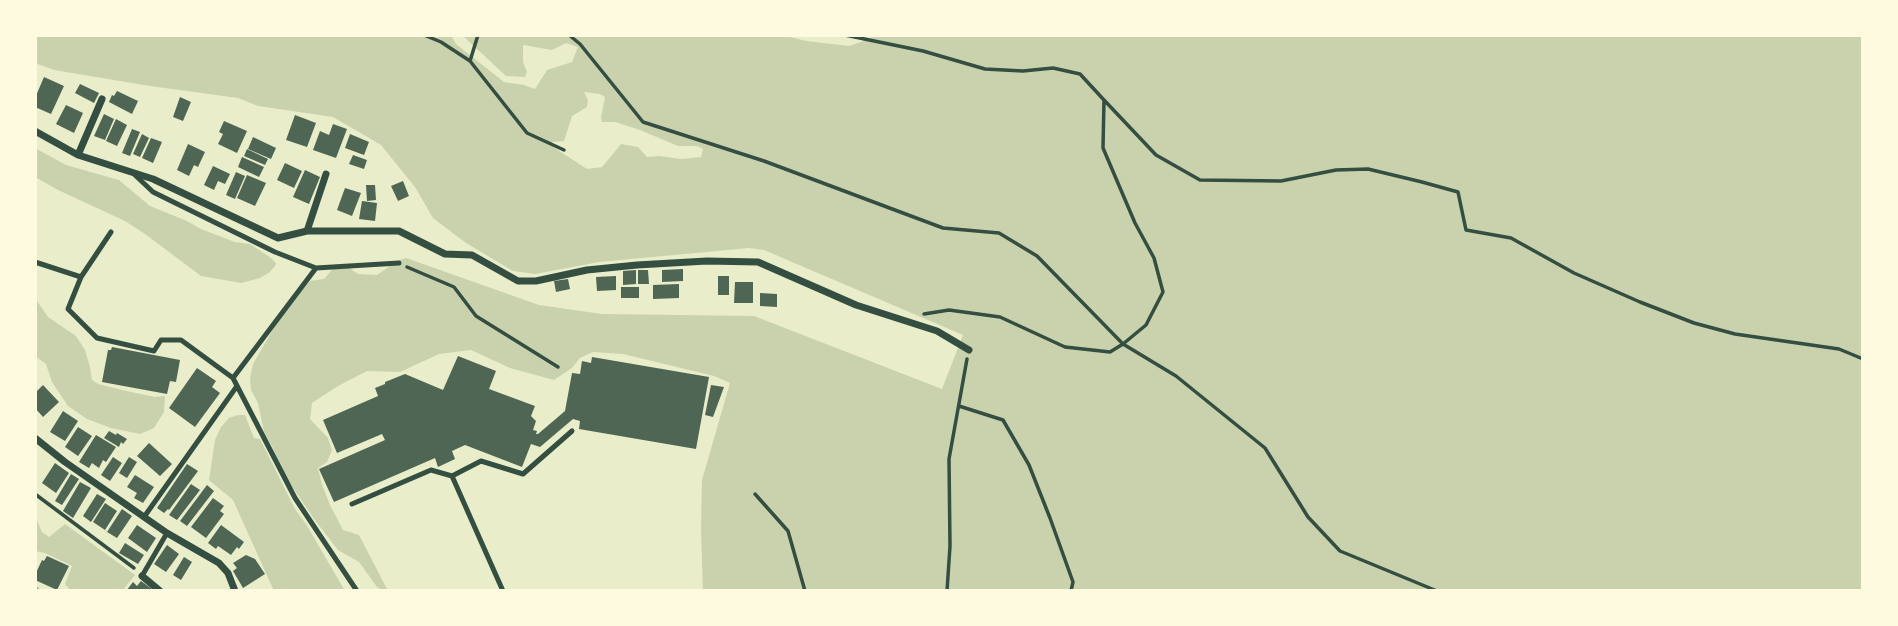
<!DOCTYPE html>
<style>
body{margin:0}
#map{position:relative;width:1898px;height:626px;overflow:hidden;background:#e9edc9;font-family:Arial,sans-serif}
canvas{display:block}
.frame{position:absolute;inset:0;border:37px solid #fefae0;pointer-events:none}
</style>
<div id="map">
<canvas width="1898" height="626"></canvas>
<div class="frame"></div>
</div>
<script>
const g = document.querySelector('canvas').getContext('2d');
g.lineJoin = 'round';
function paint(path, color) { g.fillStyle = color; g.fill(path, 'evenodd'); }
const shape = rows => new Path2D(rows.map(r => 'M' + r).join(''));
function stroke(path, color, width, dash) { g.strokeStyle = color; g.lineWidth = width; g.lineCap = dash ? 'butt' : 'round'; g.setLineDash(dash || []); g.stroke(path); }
paint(shape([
 [35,35,451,35,456,44,504,82,524,85,535,89,547,70,572,62,578,47,566,43,552,50,523,45,523,62,527,72,525,77,506,76,462,35,782,35,806,41,849,46,870,39,873,35,1863,35,1863,591,703,591,701,529,702,480,730,383,714,376,623,354,593,352,580,358,572,368,554,380,510,368,471,350,439,354,400,372,367,371,338,386,312,403,310,419,328,438,332,450,327,462,318,468,322,485,331,507,343,530,359,535,388,591,383,591,377,587,359,562,338,550,314,519,285,476,273,448,264,432,258,403,251,390,250,378,253,364,282,314,310,281,324,279,335,266,348,267,358,274,377,275,397,261,406,258,539,305,602,314,754,316,942,389,963,335,764,250,749,248,599,262,535,274,513,271,466,243,433,218,415,187,381,145,333,117,258,106,238,98,150,86,54,70,35,63],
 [584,92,600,94,605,97,601,117,602,122,615,122,640,130,678,146,697,146,703,149,701,157,681,159,659,156,647,157,638,147,621,144,602,167,587,169,553,147,552,142,564,141,572,116,587,107,588,100],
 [35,148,66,165,119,180,150,206,187,221,201,229,235,242,250,244,271,258,276,263,275,266,270,272,260,278,241,283,201,276,145,234,125,221,58,190,35,177],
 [35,298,48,317,76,336,85,350,90,367,92,380,98,384,122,390,155,397,165,396,164,412,154,428,140,434,111,428,87,419,68,406,52,382,46,364,35,356],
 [238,415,245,415,254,438,260,439,295,509,306,524,345,591,274,591,233,500,209,480,215,440,221,427,229,418],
 [35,516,42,532,49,537,65,524,135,575,122,591,71,591,65,584,72,566,45,553,35,551]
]), '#cad2ad');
stroke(shape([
 [35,588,38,591]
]), '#a3b18a', 5);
paint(shape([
 [44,77,64,86,51,114,35,107,35,98],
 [80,84,99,93,94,103,75,93],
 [117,91,138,101,132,114,109,102,112,95,114,96],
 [180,97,191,102,183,121,173,117],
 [66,105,83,113,74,133,56,124],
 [104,114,114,119,105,140,94,136],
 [295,115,316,123,307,147,286,140],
 [116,119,127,125,117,146,106,141],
 [224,121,247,131,237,153,218,144,223,134,219,132],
 [333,124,347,129,336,158,313,150,320,131,329,135],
 [132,129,140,132,130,156,122,153],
 [142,134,149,138,140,157,133,154],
 [350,134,369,142,364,155,345,148],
 [253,137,276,148,271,159,248,149],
 [151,138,162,142,153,163,142,158],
 [188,144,205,152,198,167,194,165,189,176,177,170],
 [247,149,268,159,265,165,244,156],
 [353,155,367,160,364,169,349,164],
 [242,157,264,167,259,177,238,167],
 [285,163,302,171,294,188,277,180],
 [213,166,230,174,225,184,218,181,214,190,204,185],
 [305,170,320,177,309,204,293,197],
 [236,172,245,176,235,199,226,195],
 [247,175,266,183,255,206,237,198],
 [403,181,409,196,398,201,391,186],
 [366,185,375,185,376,200,367,201],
 [345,188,361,193,352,216,337,210],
 [362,201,377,203,375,221,359,219],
 [683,269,683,281,662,282,662,270],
 [636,270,636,284,623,285,623,271],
 [638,270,648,270,649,284,638,284],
 [616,276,616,290,597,291,596,277],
 [718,276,729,276,729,295,718,295],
 [568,279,570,289,556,292,554,281],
 [735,282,753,282,753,303,734,303],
 [679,284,679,298,653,299,653,285],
 [621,287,639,287,639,298,621,298],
 [760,293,777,294,777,307,760,306],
 [112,347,180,360,176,382,170,381,167,394,102,382,108,350,111,350],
 [458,356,496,371,489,389,535,406,531,416,536,421,533,430,537,431,536,434,538,434,565,411,572,373,580,374,582,361,591,363,592,357,709,377,696,449,579,429,580,421,573,419,540,447,531,444,522,467,465,445,452,451,455,459,438,467,435,458,334,502,319,469,385,440,382,434,337,453,323,420,378,396,375,388,385,384,385,382,405,374,443,390],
 [197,368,216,381,212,387,220,393,195,427,169,408],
 [43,385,59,402,43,417,35,408,35,393],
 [711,385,724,387,713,417,705,415],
 [63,411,78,421,65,441,50,432],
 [78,427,92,436,78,456,65,447],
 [109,431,116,435,117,433,127,439,123,444,121,442,119,447,104,438],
 [96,435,116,447,106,462,103,460,99,468,92,463,89,468,79,462],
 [149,443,172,464,160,476,137,456],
 [113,457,122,463,110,481,101,475],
 [129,457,137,462,127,478,119,473],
 [55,463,69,473,56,493,42,483],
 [187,464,198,471,169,510,168,509,164,513,157,508],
 [71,474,79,479,62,505,55,501],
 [135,475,154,487,143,503,134,498,137,493,127,487],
 [80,482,91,488,73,518,63,511],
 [191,484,200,490,177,520,169,515],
 [207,485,214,491,187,526,180,521],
 [97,494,106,499,91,522,83,516],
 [213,498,224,506,220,511,224,514,206,538,191,527],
 [105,503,117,511,105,530,93,522],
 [122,509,132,516,117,538,107,532],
 [137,525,156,538,147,552,128,538],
 [221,525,244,542,239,549,237,547,231,555,218,546,216,549,208,543],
 [125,543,144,555,138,564,119,553],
 [167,545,179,554,166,572,154,564],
 [246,555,255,559,265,574,243,588,233,571,237,568,233,563],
 [47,556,69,566,57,590,35,580,37,577,35,575,42,560,44,561],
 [184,557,192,562,181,580,173,575],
 [141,581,152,589,151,591,126,591,133,582,137,586]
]), '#4f6655');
stroke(shape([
 [424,35,441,42,470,61,478,35],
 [569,35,580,44,643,122,764,161,943,228,999,233,1037,256,1123,344,1176,376,1265,448,1308,517,1340,551,1437,591],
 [845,35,923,51,985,69,1023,71,1053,68,1080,74,1104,100,1103,148,1135,223,1154,258,1163,292,1146,325,1123,344,1110,352,1065,347,1000,317,949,310,924,314],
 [470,61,527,133,564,150],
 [1104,100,1156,155,1200,180,1281,181,1336,170,1368,169,1422,182,1458,192,1466,230,1511,238,1574,273,1640,302,1694,323,1735,334,1839,349,1863,359],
 [407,267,454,287,476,316,558,367],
 [959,406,1003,420,1029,465,1050,518,1073,582,1071,591],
 [35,494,134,568],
 [755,494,788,531,805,591],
 [947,591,950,546,949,459,967,359]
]), '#344e41', 3.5);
stroke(shape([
 [135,175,153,192,275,252,316,268,233,378],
 [111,232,81,277,68,309,97,338,154,351,161,340,181,340,233,378,295,498,357,591],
 [35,262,81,277],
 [316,268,399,263],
 [452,476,503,591],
 [352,504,431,470,452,476,481,461,523,474,572,431],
 [144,517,237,386],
 [142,576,167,533]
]), '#344e41', 5);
stroke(shape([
 [35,131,78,155,153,179,278,238,307,231,399,231,445,254,472,255,518,281,536,281,587,270,637,265,707,261,758,262,856,305,937,331,969,350],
 [78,155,102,99],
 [307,231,326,174],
 [35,438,65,462,167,533,219,563,228,573,235,591],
 [142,576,160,591]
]), '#344e41', 7);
</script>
